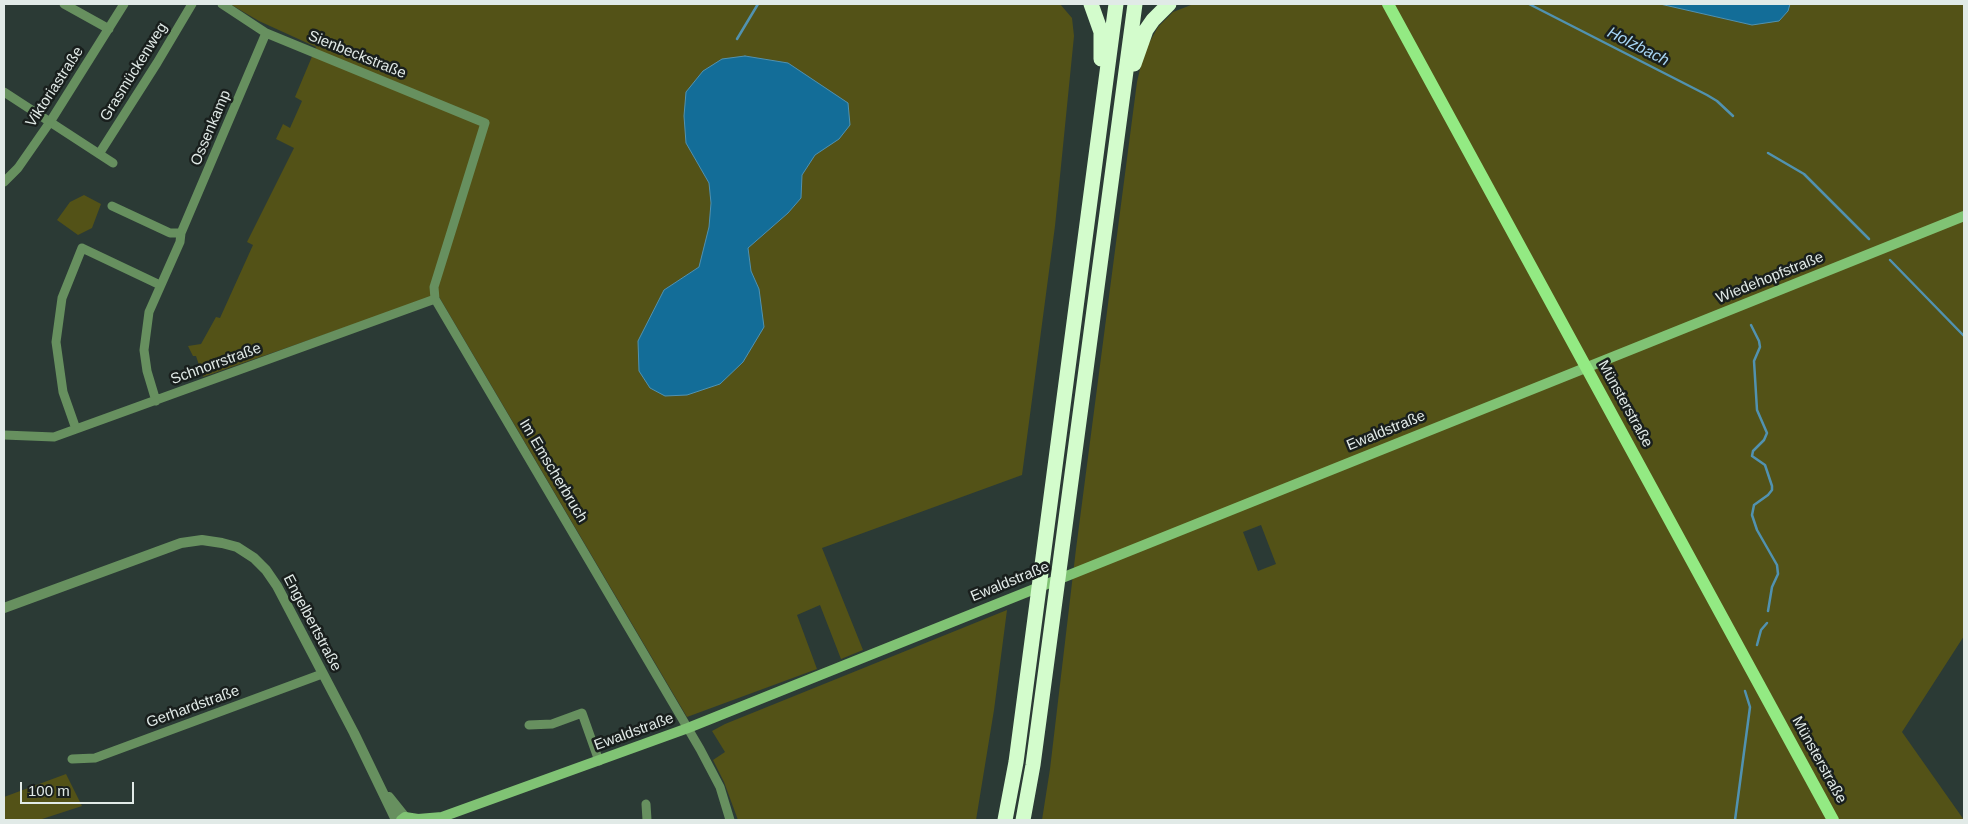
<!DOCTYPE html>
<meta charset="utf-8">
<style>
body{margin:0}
#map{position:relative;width:1968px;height:824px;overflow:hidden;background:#2b3a35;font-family:Arial,sans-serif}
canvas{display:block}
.frame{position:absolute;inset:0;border:5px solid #e1eae7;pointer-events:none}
.scale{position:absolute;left:20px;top:782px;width:114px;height:22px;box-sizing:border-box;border:2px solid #e1eae7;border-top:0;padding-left:6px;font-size:15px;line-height:18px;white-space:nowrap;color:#e1eae7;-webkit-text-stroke:4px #191f1d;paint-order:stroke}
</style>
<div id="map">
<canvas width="1968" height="824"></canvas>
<div class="frame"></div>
<div class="scale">100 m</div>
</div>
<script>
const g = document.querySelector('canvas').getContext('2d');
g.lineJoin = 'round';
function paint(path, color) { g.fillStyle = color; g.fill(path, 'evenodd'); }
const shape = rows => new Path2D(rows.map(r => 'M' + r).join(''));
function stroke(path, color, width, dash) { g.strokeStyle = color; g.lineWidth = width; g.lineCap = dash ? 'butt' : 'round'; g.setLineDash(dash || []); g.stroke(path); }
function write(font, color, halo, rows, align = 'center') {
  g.font = font + ' Arial,sans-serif'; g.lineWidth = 5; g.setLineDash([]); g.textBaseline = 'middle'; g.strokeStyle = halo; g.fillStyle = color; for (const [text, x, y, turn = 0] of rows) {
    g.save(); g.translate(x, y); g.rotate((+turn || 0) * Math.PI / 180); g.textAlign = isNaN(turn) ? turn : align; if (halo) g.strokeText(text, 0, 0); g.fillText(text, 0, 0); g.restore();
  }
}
paint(shape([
 [230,4,1060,4,1072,18,1074,36,1055,226,1022,475,822,548,863,650,841,659,820,605,797,615,817,669,687,717,438,295,203,377,196,356,193,356,188,346,201,344,216,317,220,318,253,245,247,242,294,148,276,139,283,124,290,128,302,101,295,97,316,47,259,21],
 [745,56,788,63,827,90,838,139,815,155,802,175,801,198,788,213,748,248,751,271,759,289,664,290,699,267,709,227,711,203,709,183,686,143,684,116,686,92],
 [1203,4,1660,4,1752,25,1788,11,1790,4,1964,4,1964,636,1902,732,1964,820,1042,820,1050,769,1076,549,1137,82,1144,52,1158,27,1173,12,1191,5],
 [1261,525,1276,564,1258,571,1243,532],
 [84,195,101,204,92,228,78,235,57,220,70,202],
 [1007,610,994,710,976,820,738,820,724,782,713,760,725,752,712,731,725,724],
 [66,774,82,806,39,820,4,820,4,797]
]), '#535217');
const water = shape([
 [1660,4,1790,4,1788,11,1779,21,1752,25,1660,4],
 [745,56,788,63,848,103,850,125,839,139,815,155,802,175,801,198,788,213,748,248,751,271,759,289,764,327,743,362,720,384,687,395,665,396,650,388,639,371,638,341,664,290,699,267,709,227,711,203,709,183,686,143,684,116,686,92,703,71,722,59,745,56]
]);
paint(water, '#136d98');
stroke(water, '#5192b0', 1);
stroke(shape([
 [1529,4,1707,95,1717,101,1733,116],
 [737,39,758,4],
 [1768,153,1804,174,1869,239],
 [1890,260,1964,336],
 [1751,325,1759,341,1760,347,1754,361,1757,410,1767,433,1764,440,1753,451,1752,456,1765,465,1772,486,1772,490,1768,495,1754,505,1752,515,1757,530,1777,565,1778,574,1772,587,1768,611],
 [1757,645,1761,630,1767,623],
 [1735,820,1750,707,1745,691]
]), '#5192b0', 2.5);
stroke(shape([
 [64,4,109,29],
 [222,4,266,33,485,123,434,287,435,299,700,749,720,787,730,820],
 [4,92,113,163],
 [99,154,157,63,192,4],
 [4,182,18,168,50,122,124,4],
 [112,206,170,233,181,233],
 [156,401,147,371,144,350,149,312,180,242,181,233,266,33],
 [76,429,63,392,56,342,62,298,82,248,160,285],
 [4,435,54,437,435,299],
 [529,725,552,724,582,713,599,761],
 [72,759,95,758,322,674],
 [646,804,647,820]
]), '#67905f', 9);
stroke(shape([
 [4,608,181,543,202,540,222,543,237,547,254,558,266,570,277,586,354,733,396,820],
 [389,797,405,817,405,820]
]), '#67905f', 10);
stroke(shape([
 [401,820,405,817,418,819,442,817,688,728,1964,216]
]), '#80c374', 10);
stroke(shape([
 [1388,4,1833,820]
]), '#93ea83', 12);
stroke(shape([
 [1091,4,1101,32,1101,59],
 [1134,64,1146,30,1153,20,1169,4],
 [1005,820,1016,762,1116,4],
 [1023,820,1033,765,1135,4]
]), '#d3fccc', 15);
write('15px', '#e1eae7', '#191f1d', [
 ["Sienbeckstraße",357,55,22],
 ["Grasmückenweg",134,72,-58],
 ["Viktoriastraße",55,87,-57],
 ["Ossenkamp",211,128,-67],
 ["Wiedehopfstraße",1770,278,-22],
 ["Schnorrstraße",216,364,-20],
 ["Münsterstraße",1625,404,61],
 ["Ewaldstraße",1386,431,-22],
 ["Im Emscherbruch",553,471,59],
 ["Ewaldstraße",1010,582,-22],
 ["Engelbertstraße",312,623,62],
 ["Gerhardstraße",193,707,-20],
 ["Ewaldstraße",634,732,-20],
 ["Münsterstraße",1819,760,61]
]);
write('italic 16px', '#a7d5f3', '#191f1d', [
 ["Holzbach",1638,47,27]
]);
</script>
